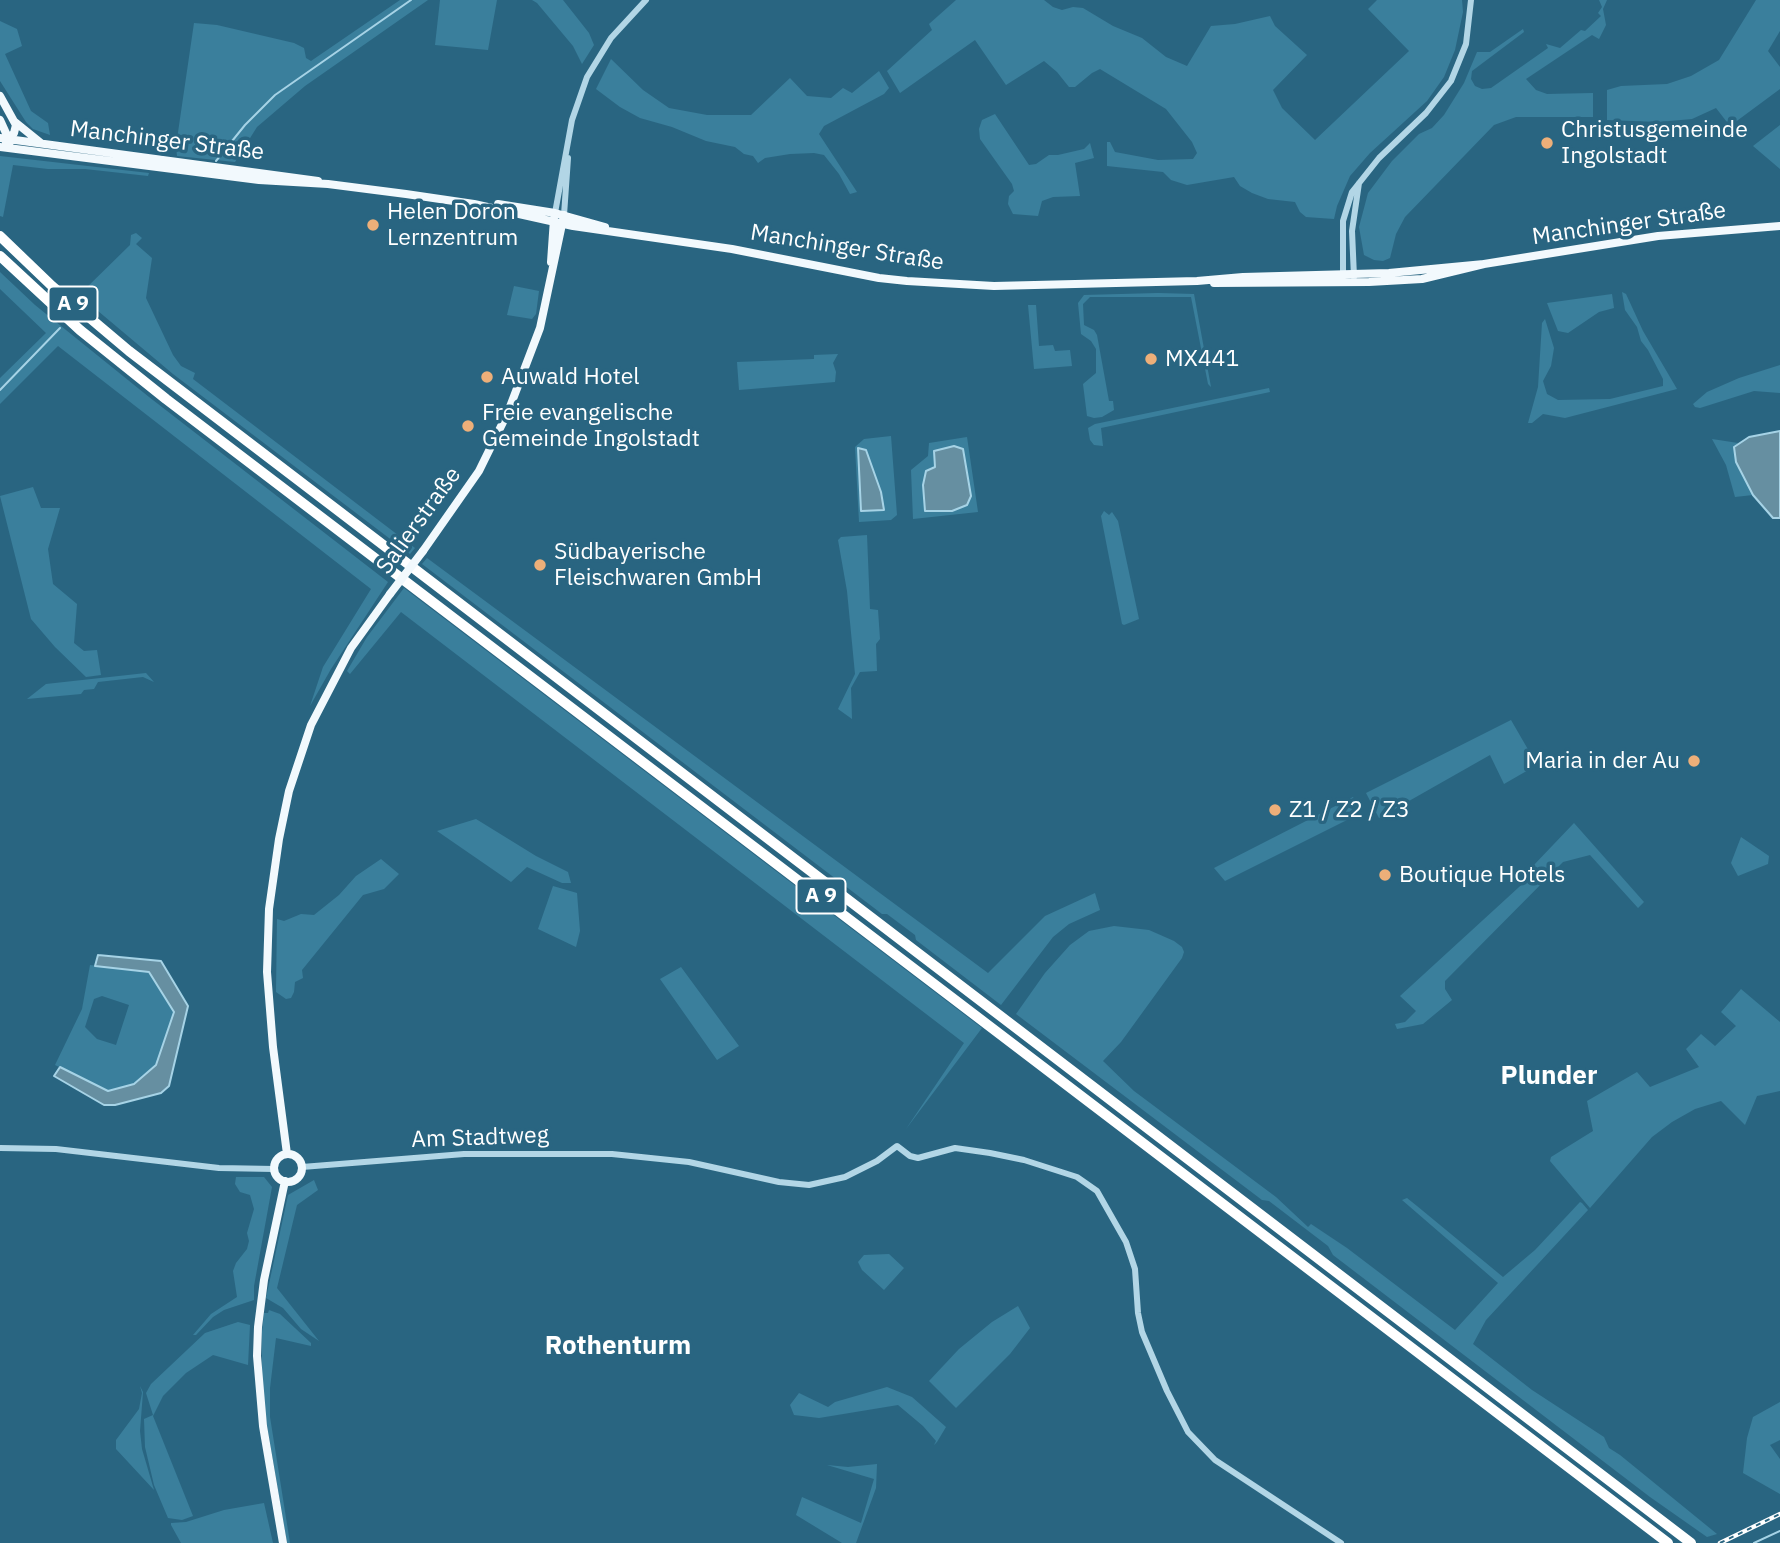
<!DOCTYPE html>
<meta charset="utf-8">
<style>
body{margin:0}
canvas{display:block;background:#296581}
</style>
<canvas width="1780" height="1543"></canvas>
<script>
const g = document.querySelector('canvas').getContext('2d');
g.lineJoin = 'round';
function paint(path, color) { g.fillStyle = color; g.fill(path, 'evenodd'); }
const shape = rows => new Path2D(rows.map(r => 'M' + r).join(''));
function stroke(path, color, width, dash) { g.strokeStyle = color; g.lineWidth = width; g.lineCap = dash ? 'butt' : 'round'; g.setLineDash(dash || []); g.stroke(path); }
function write(font, color, halo, rows, align = 'center') {
  g.font = font + ' "IBM Plex Sans",sans-serif'; g.lineWidth = 7; g.setLineDash([]); g.textBaseline = 'middle'; g.strokeStyle = halo; g.fillStyle = color; for (const [text, x, y, turn = 0] of rows) {
    g.save(); g.translate(x, y); g.rotate((+turn || 0) * Math.PI / 180); g.textAlign = isNaN(turn) ? turn : align; if (halo) g.strokeText(text, 0, 0); g.fillText(text, 0, 0); g.restore();
  }
}
paint(shape([
 [400,0,428,0,305,86,257,127,235,162,177,156,176,146,194,23,217,25,294,43,304,48,306,58,311,61],
 [440,0,497,0,488,50,435,45],
 [532,0,563,0,589,33,594,45,582,64,573,46,537,3],
 [956,0,1044,0,1053,7,1062,10,1073,7,1083,8,1113,26,1142,38,1166,57,1187,66,1211,26,1235,24,1270,16,1275,26,1307,55,1273,90,1282,108,1315,140,1409,51,1368,9,1377,0,1462,0,1463,12,1455,50,1444,77,1427,101,1370,153,1350,176,1337,206,1334,219,1306,217,1300,212,1295,202,1268,199,1252,193,1240,186,1234,177,1187,185,1171,180,1163,172,1107,166,1107,142,1110,142,1115,152,1158,160,1193,159,1197,153,1192,142,1166,109,1100,69,1092,73,1075,87,1069,87,1057,72,1044,61,1006,85,975,40,900,93,887,71,932,30,929,24],
 [1599,0,1607,0,1603,9,1606,25,1599,39,1592,35,1526,79,1536,90,1547,94,1593,93,1593,117,1516,117,1494,125,1405,217,1396,234,1390,258,1383,261,1374,260,1364,255,1359,227,1368,193,1392,161,1419,134,1432,128,1444,115,1464,83,1477,52,1490,52,1523,29,1524,32,1472,71,1471,79,1475,86,1482,89,1491,88,1548,48,1546,44,1560,48,1581,30,1585,31,1601,16,1598,13,1602,7],
 [1756,0,1780,0,1780,31,1768,51,1780,67,1780,89,1730,126,1716,108,1692,119,1658,122,1607,120,1607,90,1621,86,1667,84,1691,76,1719,60],
 [0,21,17,29,22,46,5,54,31,111,48,123,50,135,33,129,26,122,0,81],
 [611,59,643,90,669,108,707,115,751,115,790,78,807,96,831,98,843,88,852,93,879,71,889,88,884,94,824,126,819,134,857,192,850,194,839,174,824,155,814,153,790,154,765,158,758,163,753,156,744,154,735,147,706,141,672,127,640,118,620,107,596,89],
 [995,114,1029,165,1036,164,1049,155,1058,155,1084,149,1090,143,1094,158,1075,163,1080,196,1053,197,1042,201,1038,216,1013,214,1008,204,1009,196,1014,191,1012,184,980,139,979,129,982,120],
 [1780,125,1780,169,1753,146],
 [0,156,149,173,148,176,85,169,48,169,13,165,3,217,0,216],
 [136,233,142,238,136,244,152,258,146,298,173,355,181,366,195,373,193,379,415,548,410,554,173,374,79,295,130,245,131,235],
 [0,272,35,305,149,397,388,582,331,669,310,706,323,667,371,589,58,346,0,404,0,378,46,333,0,289],
 [514,286,539,291,536,314,532,319,507,315],
 [1622,292,1626,294,1643,331,1677,389,1565,418,1543,414,1532,423,1528,423,1538,387,1542,323,1545,319,1554,348,1551,366,1543,381,1547,394,1558,400,1610,399,1663,386,1663,379,1648,350,1641,341,1637,327,1625,310],
 [1158,293,1194,294,1211,387,1208,384,1191,297,1090,297,1083,304,1084,325,1094,330,1097,335,1109,401,1113,401,1114,410,1102,417,1094,418,1087,416,1083,384,1096,373,1096,349,1091,341,1081,334,1078,303,1084,295],
 [1612,294,1614,308,1599,312,1568,333,1558,331,1547,303],
 [1028,305,1036,305,1039,346,1053,345,1055,351,1070,350,1072,366,1034,369],
 [838,354,833,363,836,372,835,382,739,390,737,362,814,359,814,355],
 [1780,365,1780,393,1754,391,1700,408,1695,407,1693,404,1707,392,1739,378],
 [1269,388,1270,392,1101,428,1103,446,1094,445,1090,440,1088,428,1095,424],
 [891,436,897,515,891,520,859,522,855,447,864,439],
 [967,437,978,512,913,519,911,470,928,456,929,443],
 [1712,439,1738,443,1734,447,1736,462,1753,495,1735,497,1726,465],
 [33,487,41,508,60,508,48,549,53,584,77,604,74,643,84,651,97,650,101,675,86,677,55,647,31,619,0,496],
 [1104,511,1109,515,1112,512,1118,521,1139,619,1124,625,1122,624,1101,516],
 [867,535,870,609,878,610,880,639,876,644,877,671,860,672,851,688,852,719,838,709,855,674,847,591,838,540,841,537],
 [427,558,988,973,1045,916,1095,893,1100,910,1069,924,1053,937,1001,1005,916,940,915,935,887,914,882,914,422,564],
 [404,588,982,1028,906,1129,964,1043,401,612,350,674,347,671,367,637],
 [146,673,154,682,143,677,98,682,94,689,84,690,81,694,27,699,46,684],
 [1511,720,1537,765,1504,784,1490,755,1379,818,1366,793],
 [1353,797,1361,813,1225,881,1214,868],
 [476,819,536,856,568,872,571,883,562,883,527,867,511,882,437,831],
 [1574,823,1644,902,1638,908,1590,855,1563,862,1445,981,1445,989,1452,1000,1423,1024,1397,1029,1395,1024,1405,1022,1416,1011,1400,996,1530,877,1532,867],
 [1741,837,1769,856,1768,864,1738,876,1731,863],
 [381,859,399,874,384,889,363,895,302,970,303,978,295,982,294,992,291,998,286,999,276,992,277,919,284,921,301,914,314,915,339,895,356,876],
 [553,886,577,893,580,931,576,947,538,929],
 [1114,926,1149,930,1174,941,1182,947,1184,952,1182,958,1121,1042,1103,1061,1134,1091,1276,1197,1308,1227,1311,1224,1347,1248,1455,1330,1498,1283,1402,1200,1407,1198,1417,1206,1503,1277,1535,1250,1580,1202,1582,1203,1588,1210,1486,1320,1473,1344,1532,1390,1604,1437,1609,1448,1620,1455,1717,1534,1707,1537,1650,1497,1333,1255,1328,1246,1269,1201,1262,1200,1016,1014,1045,973,1070,945,1089,931],
 [90,965,149,972,174,1012,156,1065,134,1084,108,1091,55,1065,82,1009],
 [102,996,129,1005,116,1045,97,1039,85,1027,94,999],
 [681,967,739,1046,717,1060,660,979],
 [1741,989,1780,1022,1780,1091,1757,1096,1745,1125,1721,1101,1695,1109,1672,1122,1652,1137,1590,1208,1550,1161,1551,1157,1593,1131,1587,1101,1637,1072,1650,1087,1699,1067,1686,1049,1701,1034,1715,1046,1736,1026,1721,1012],
 [236,1177,264,1177,272,1187,254,1286,254,1300,224,1310,213,1317,196,1335,193,1335,211,1314,237,1297,233,1271,236,1263,247,1249,249,1241,247,1233,254,1209,250,1195,240,1192,235,1184],
 [314,1180,318,1190,297,1205,277,1288,319,1341,301,1329,283,1308,266,1298,288,1195],
 [889,1254,904,1268,884,1290,862,1270,858,1262,864,1255],
 [1018,1306,1030,1328,1010,1354,956,1408,929,1381,959,1349,992,1322],
 [269,1310,280,1314,311,1343,311,1346,276,1338,270,1388,270,1417,290,1543,287,1543,262,1396,262,1332,264,1313,268,1313],
 [238,1322,250,1325,248,1365,213,1355,186,1373,163,1396,153,1416,193,1516,182,1520,168,1518,154,1485,145,1447,144,1419,153,1415,146,1393,151,1384,205,1333],
 [140,1386,143,1392,140,1431,142,1449,154,1490,116,1449,116,1440,139,1409,142,1393],
 [887,1387,912,1397,946,1427,937,1442,934,1445,936,1441,923,1426,898,1405,819,1418,794,1415,790,1405,799,1393,828,1407,835,1402],
 [1780,1402,1780,1440,1770,1445,1780,1459,1780,1494,1743,1473,1747,1438,1753,1417],
 [877,1464,876,1488,856,1543,842,1543,796,1515,802,1497,861,1523,874,1479,827,1465,848,1467],
 [264,1503,273,1543,181,1543,171,1525,171,1523,186,1522,224,1510]
]), '#3a7f9c');
const water = shape([
 [1780,431,1780,518,1773,518,1753,495,1736,462,1734,447,1749,437,1780,431],
 [954,446,963,449,971,496,967,505,952,511,925,511,923,485,926,471,935,467,934,451,954,446],
 [858,448,866,450,881,492,884,510,861,511,858,448],
 [98,955,161,961,188,1006,169,1086,161,1093,115,1105,104,1105,54,1076,60,1067,108,1091,134,1084,156,1065,174,1012,149,972,95,966,98,955]
]);
paint(water, '#668fa1');
stroke(water, '#a6d3e6', 2);
stroke(shape([
 [216,161,245,125,275,95,411,0],
 [0,390,60,328],
 [1754,1543,1780,1531]
]), '#a6d3e6', 2);
stroke(shape([
 [555,213,572,120,587,77,611,38,646,0],
 [564,215,568,158],
 [1343,277,1343,221,1352,192,1379,158,1426,113,1451,81,1466,44,1471,0],
 [1354,277,1352,231,1359,183],
 [0,1148,56,1149,219,1168,274,1169],
 [302,1167,464,1154,612,1154,689,1162,779,1182,809,1185,845,1177,877,1161,897,1146,910,1156,918,1158,955,1148,990,1153,1024,1160,1077,1177,1097,1191,1126,1242,1135,1269,1138,1313,1142,1332,1167,1391,1188,1432,1215,1460,1341,1543]
]), '#b2d6e6', 6);
stroke(shape([
 [0,96,16,125,14,133,6,142],
 [0,120,10,142],
 [15,122,41,143],
 [0,138,318,181],
 [0,147,259,180,328,184,406,194,474,204,573,226,732,249,879,278,907,281,994,286,1197,281,1243,277,1389,273,1484,264],
 [498,204,555,213,605,227],
 [551,262,554,219],
 [1214,283,1369,282,1422,279,1484,264,1658,236,1780,226],
 [423,551,479,471,508,412,540,328,564,215],
 [287,1154,273,1047,267,972,269,909,279,839,289,791,311,725,351,648,390,594],
 '274 1168a14 14 0 1 1 28 0a14 14 0 1 1-28 0Z',
 [283,1543,263,1426,257,1356,258,1327,264,1280,285,1181]
]), '#f2f9fd', 8);
stroke(shape([
 [0,236,52,286,129,351,1691,1543],
 [0,256,80,330,166,399,1668,1543]
]), '#fff', 10);
const rail = shape([
 [1720,1543,1780,1514]
]);
stroke(rail, '#fff', 4.5);
stroke(rail, '#296581', 2, [5]);
stroke(shape([
 [390,594,423,551]
]), '#f2f9fd', 8);
for (const [x, y, r, color] of [
 [1547,143,7,"#edaf79"],
 [373,225,7,"#edaf79"],
 [1151,359,7,"#edaf79"],
 [487,377,7,"#edaf79"],
 [468,426,7,"#edaf79"],
 [540,565,7,"#edaf79"],
 [1694,761,7,"#edaf79"],
 [1275,810,7,"#edaf79"],
 [1385,875,7,"#edaf79"]
]) { const dot = new Path2D(); dot.arc(x, y, r, 0, 2 * Math.PI); g.fillStyle = color; g.fill(dot); stroke(dot, '#296581', 2.5); }
for (const [x, y, w] of [
 [73,304,49],
 [821,896,49]
]) { const box = new Path2D(); box.roundRect(x - w / 2, y - 17.5, w, 35, 5); g.fillStyle = '#296581'; g.fill(box); stroke(box, '#fff', 2); }
write('bold 21px', '#fff', null, [
 ["A 9",73,304],
 ["A 9",821,896]
]);
write('23px', '#fff', '#296581', [
 ["Christusgemeinde",1561,130],
 ["Ingolstadt",1561,156],
 ["Helen Doron",387,212],
 ["Lernzentrum",387,238],
 ["MX441",1165,359],
 ["Auwald Hotel",501,377],
 ["Freie evangelische",482,413],
 ["Gemeinde Ingolstadt",482,439],
 ["Südbayerische",554,552],
 ["Fleischwaren GmbH",554,578],
 ["Maria in der Au",1680,761,"right"],
 ["Z1 / Z2 / Z3",1289,810],
 ["Boutique Hotels",1399,875]
], 'left');
write('23px', '#fff', '#296581', [
 ["Manchinger Straße",167,141,7],
 ["Manchinger Straße",1629,224,-8],
 ["Manchinger Straße",847,248,9],
 ["Salierstraße",419,521,-54],
 ["Am Stadtweg",480,1138,-2]
]);
write('bold 26px', '#fff', '#296581', [
 ["Plunder",1549,1076],
 ["Rothenturm",618,1346]
]);
</script>
